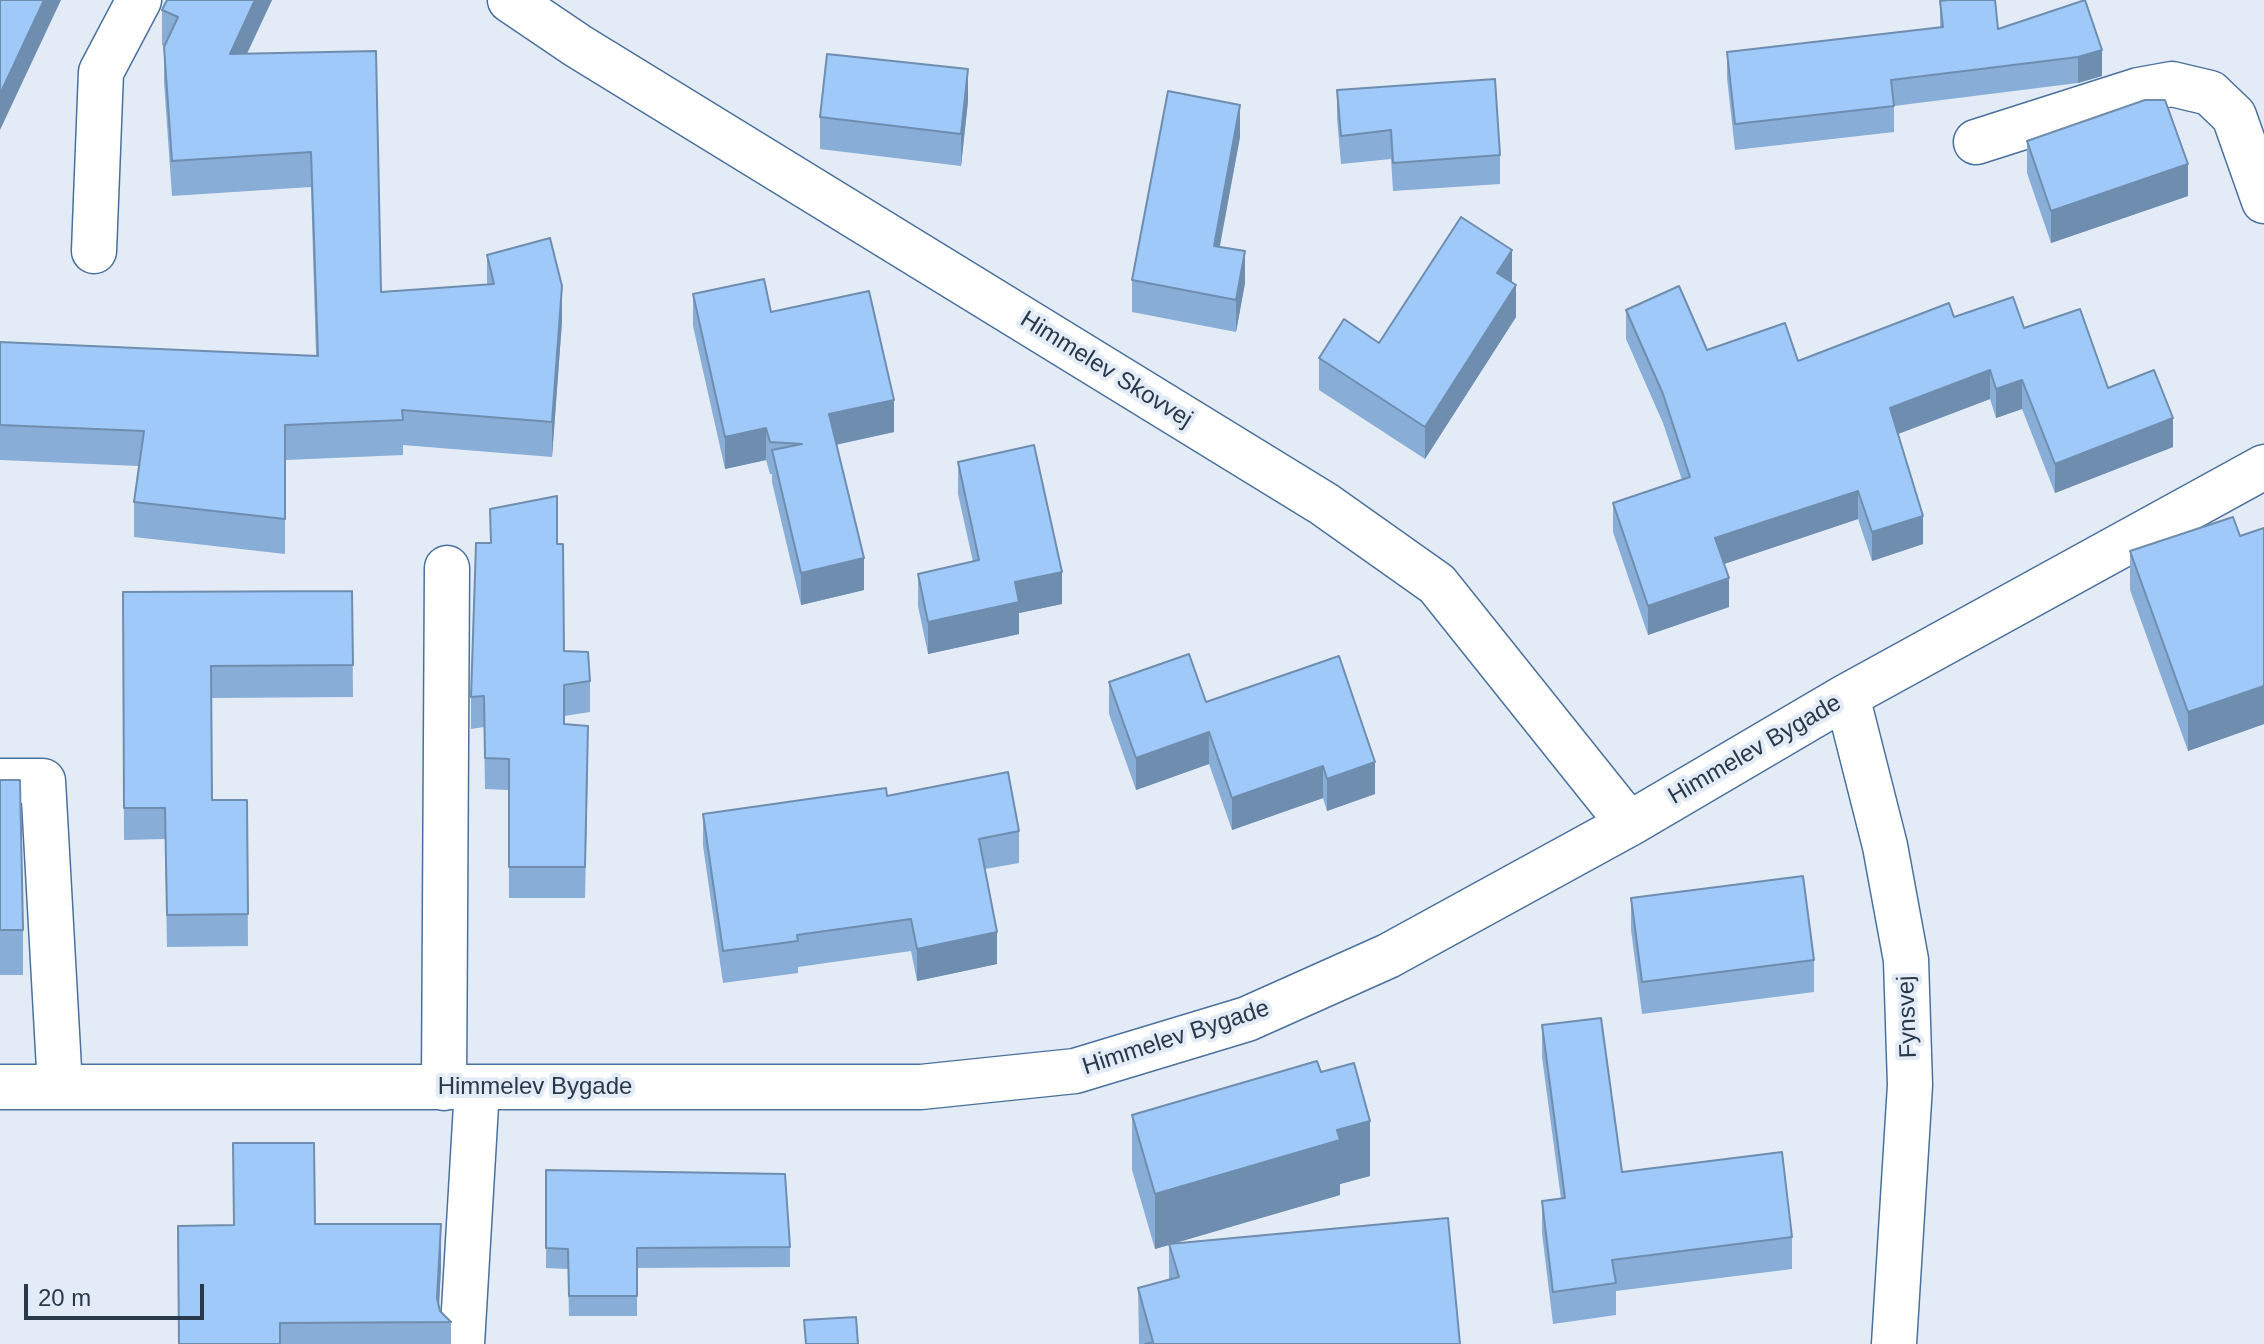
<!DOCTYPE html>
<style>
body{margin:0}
#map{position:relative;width:2264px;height:1344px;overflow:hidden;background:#e3ecf6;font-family:Arial,sans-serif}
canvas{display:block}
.scale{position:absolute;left:24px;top:1284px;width:180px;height:36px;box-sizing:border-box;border:4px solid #28394c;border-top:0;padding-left:10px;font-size:24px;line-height:28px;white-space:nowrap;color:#28394c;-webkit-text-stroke:6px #e3ecf6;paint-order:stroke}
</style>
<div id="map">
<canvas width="2264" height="1344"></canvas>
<div class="scale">20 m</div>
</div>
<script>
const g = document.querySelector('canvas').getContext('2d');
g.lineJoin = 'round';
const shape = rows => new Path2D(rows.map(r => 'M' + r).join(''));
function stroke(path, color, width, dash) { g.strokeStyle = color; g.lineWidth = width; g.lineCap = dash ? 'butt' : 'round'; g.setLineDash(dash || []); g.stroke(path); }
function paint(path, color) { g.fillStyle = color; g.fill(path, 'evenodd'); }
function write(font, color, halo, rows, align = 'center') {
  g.font = font + ' Arial,sans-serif'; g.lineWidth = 8; g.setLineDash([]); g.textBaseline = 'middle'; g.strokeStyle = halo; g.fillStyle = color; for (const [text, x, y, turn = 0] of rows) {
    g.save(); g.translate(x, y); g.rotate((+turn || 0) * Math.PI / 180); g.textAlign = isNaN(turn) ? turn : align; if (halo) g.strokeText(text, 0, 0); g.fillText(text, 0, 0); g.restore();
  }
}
const minor = shape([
 [510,0,578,46,1324,504,1437,584,1629,824],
 [1976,142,2139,90,2172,84,2210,93,2234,116,2264,201],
 [94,251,101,72,139,0],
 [1847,696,1885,846,1906,960,1910,1085,1894,1344],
 [0,781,43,781,60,1087],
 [0,1087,921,1087,1075,1071,1247,1019,1388,956,1629,824,1847,696,2264,467],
 [444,1088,447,568],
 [462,1344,477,1088]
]);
stroke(minor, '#4a719d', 47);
stroke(minor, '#fff', 44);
paint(shape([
 [272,0,247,54,376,51,381,292,487,284,487,255,562,321,552,457,403,445,403,455,285,460,285,554,134,537,134,502,139,466,0,460,0,342,316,356,311,187,172,196,164,82,164,46,162,45,162,10],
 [2085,0,2102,76,2078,83,1894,106,1894,132,1735,150,1727,78,1727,52,1940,27,1940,1,1998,29],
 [1337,90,1500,155,1500,184,1393,191,1391,159,1341,164,1337,118],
 [968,101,961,166,820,149,820,117],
 [1240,137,1219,247,1245,283,1236,332,1132,312,1132,280],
 [2027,141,2188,196,2051,243,2027,173],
 [1512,282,1516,317,1425,459,1319,390,1319,358,1379,343],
 [693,294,771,312,894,432,836,445,864,590,801,605,772,482,772,474,770,474,766,460,725,469,693,326],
 [1626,310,1707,350,1798,361,1954,317,2024,328,2108,388,2173,447,2055,493,2022,409,1996,418,1990,399,1898,434,1923,544,1872,561,1858,519,1724,564,1729,607,1648,635,1613,532,1613,503,1682,480,1663,423,1626,339],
 [958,462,1062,604,1019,613,1019,634,928,654,918,606,918,574,973,562,958,494],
 [2264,528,2264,724,2188,751,2130,590,2130,551,2240,536],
 [557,544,564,651,590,681,590,712,564,716,564,724,588,757,585,898,509,898,509,790,485,789,484,727,471,729,471,697],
 [352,591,353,697,211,698,212,800,247,800,248,946,167,947,165,839,124,840,123,592],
 [1109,682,1206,702,1375,794,1327,811,1323,798,1232,830,1209,764,1136,790,1109,714],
 [0,780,23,930,23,975,0,975],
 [887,796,1019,831,1019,863,985,869,997,964,917,981,911,951,798,967,798,973,723,983,703,846,703,814],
 [1631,898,1814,960,1814,992,1642,1014,1631,930],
 [1542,1025,1622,1172,1792,1237,1792,1269,1616,1291,1616,1315,1553,1324,1542,1233,1542,1201,1561,1199,1542,1057],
 [1321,1072,1370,1176,1340,1184,1340,1195,1173,1243,1460,1344,1139,1344,1138,1288,1169,1279,1169,1245,1155,1249,1132,1170,1132,1115],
 [546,1170,790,1247,790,1267,637,1268,637,1316,569,1316,568,1269,546,1268],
 [315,1224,441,1268,439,1307,440,1311,451,1322,451,1344,179,1344]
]), '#88add6');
paint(shape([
 [44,0,61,0,0,130,0,94],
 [255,0,272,0,230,89,230,54],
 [2102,50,2102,76,2078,83,2078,57],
 [968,69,968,101,961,166,961,134],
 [1240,105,1240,137,1214,278,1214,246],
 [2188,164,2188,196,2051,243,2051,211],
 [1512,250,1512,282,1497,305,1497,273],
 [1245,251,1245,283,1236,332,1236,300],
 [1516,285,1516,317,1425,459,1425,427],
 [562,286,562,321,552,457,552,422],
 [1990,370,1990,399,1890,437,1890,408],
 [2022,380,2022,409,1996,418,1996,389],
 [894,400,894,432,829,446,829,414],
 [2173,418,2173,447,2055,493,2055,464],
 [766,428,766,460,725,469,725,437],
 [1858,491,1858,519,1715,567,1715,538],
 [1923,516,1923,544,1872,561,1872,532],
 [864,558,864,590,801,605,801,573],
 [1062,572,1062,604,1019,613,1019,634,928,654,928,622,1015,582],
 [1729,578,1729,607,1648,635,1648,606],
 [2264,686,2264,724,2188,751,2188,712],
 [1209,732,1209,764,1136,790,1136,758],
 [1375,762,1375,794,1327,811,1327,779],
 [1323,766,1323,798,1232,830,1232,798],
 [997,932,997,964,917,981,917,949],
 [1370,1121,1370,1176,1340,1184,1340,1195,1155,1249,1155,1194,1337,1130],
 [441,1224,441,1268,438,1322,437,1298]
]), '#6f8dae');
const building = shape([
 [0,0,44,0,0,94,0,0],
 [167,0,255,0,230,54,376,51,381,292,494,284,487,255,550,238,562,286,552,422,402,410,403,420,285,425,285,519,134,502,144,431,0,425,0,342,318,356,311,152,172,161,164,47,178,17,162,10,167,0],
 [1948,0,1995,0,1998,29,2085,0,2102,50,2078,57,1891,80,1894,106,1735,124,1727,52,1943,27,1940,1,1948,0],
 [827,54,968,69,961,134,820,117,827,54],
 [1495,79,1500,155,1393,163,1391,130,1341,136,1337,90,1495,79],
 [1168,91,1240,105,1214,246,1245,251,1236,300,1132,280,1168,91],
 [2145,100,2165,100,2188,164,2051,211,2027,141,2145,100],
 [1461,217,1512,250,1497,273,1516,285,1425,427,1319,358,1344,319,1379,343,1461,217],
 [764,279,771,312,869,291,894,400,829,414,864,558,801,573,772,450,802,444,770,442,766,428,725,437,693,294,764,279],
 [1679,286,1707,350,1785,323,1798,361,1949,303,1954,317,2013,297,2024,328,2080,309,2108,388,2154,370,2173,418,2055,464,2022,380,1996,389,1990,370,1890,408,1923,516,1872,532,1858,491,1715,538,1729,578,1648,606,1613,503,1690,477,1663,394,1626,310,1679,286],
 [1034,445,1062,572,1015,582,1019,602,928,622,918,574,979,560,958,462,1034,445],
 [557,496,557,544,563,544,564,651,588,652,590,681,564,685,564,724,588,726,585,867,509,867,509,759,485,758,484,696,471,697,476,543,491,543,490,509,557,496],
 [2233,517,2240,536,2264,528,2264,686,2188,712,2130,551,2233,517],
 [352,591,353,665,211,666,212,800,247,800,248,914,167,915,165,808,124,808,123,592,352,591],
 [1189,654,1206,702,1339,656,1375,762,1327,779,1323,766,1232,798,1209,732,1136,758,1109,682,1189,654],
 [1008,772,1019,831,979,839,997,932,917,949,911,919,797,935,798,941,723,951,703,814,886,788,887,796,1008,772],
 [0,780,20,780,23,930,0,930,0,780],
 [1803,876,1814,960,1642,982,1631,898,1803,876],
 [1601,1018,1622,1172,1782,1152,1792,1237,1612,1260,1616,1283,1553,1292,1542,1201,1565,1198,1542,1025,1601,1018],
 [1317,1061,1321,1072,1354,1063,1370,1121,1337,1130,1340,1140,1155,1194,1132,1115,1317,1061],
 [233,1143,314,1143,315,1224,441,1224,437,1298,440,1311,451,1322,280,1323,280,1344,179,1344,178,1226,234,1225,233,1143],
 [546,1170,785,1174,790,1247,637,1248,637,1296,569,1296,568,1249,546,1248,546,1170],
 [1448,1218,1460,1344,1145,1344,1153,1342,1138,1288,1179,1277,1169,1244,1448,1218],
 [856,1317,858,1344,806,1344,804,1320,856,1317]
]);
paint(building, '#9ec9f9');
stroke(building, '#6f8dae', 2);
write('24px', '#28394c', '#e3ecf6', [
 ["Himmelev Skovvej",1106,370,32],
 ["Himmelev Bygade",1755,750,-30],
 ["Fynsvej",1908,1017,-92],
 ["Himmelev Bygade",1176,1038,-18],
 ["Himmelev Bygade",535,1087]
]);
</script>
